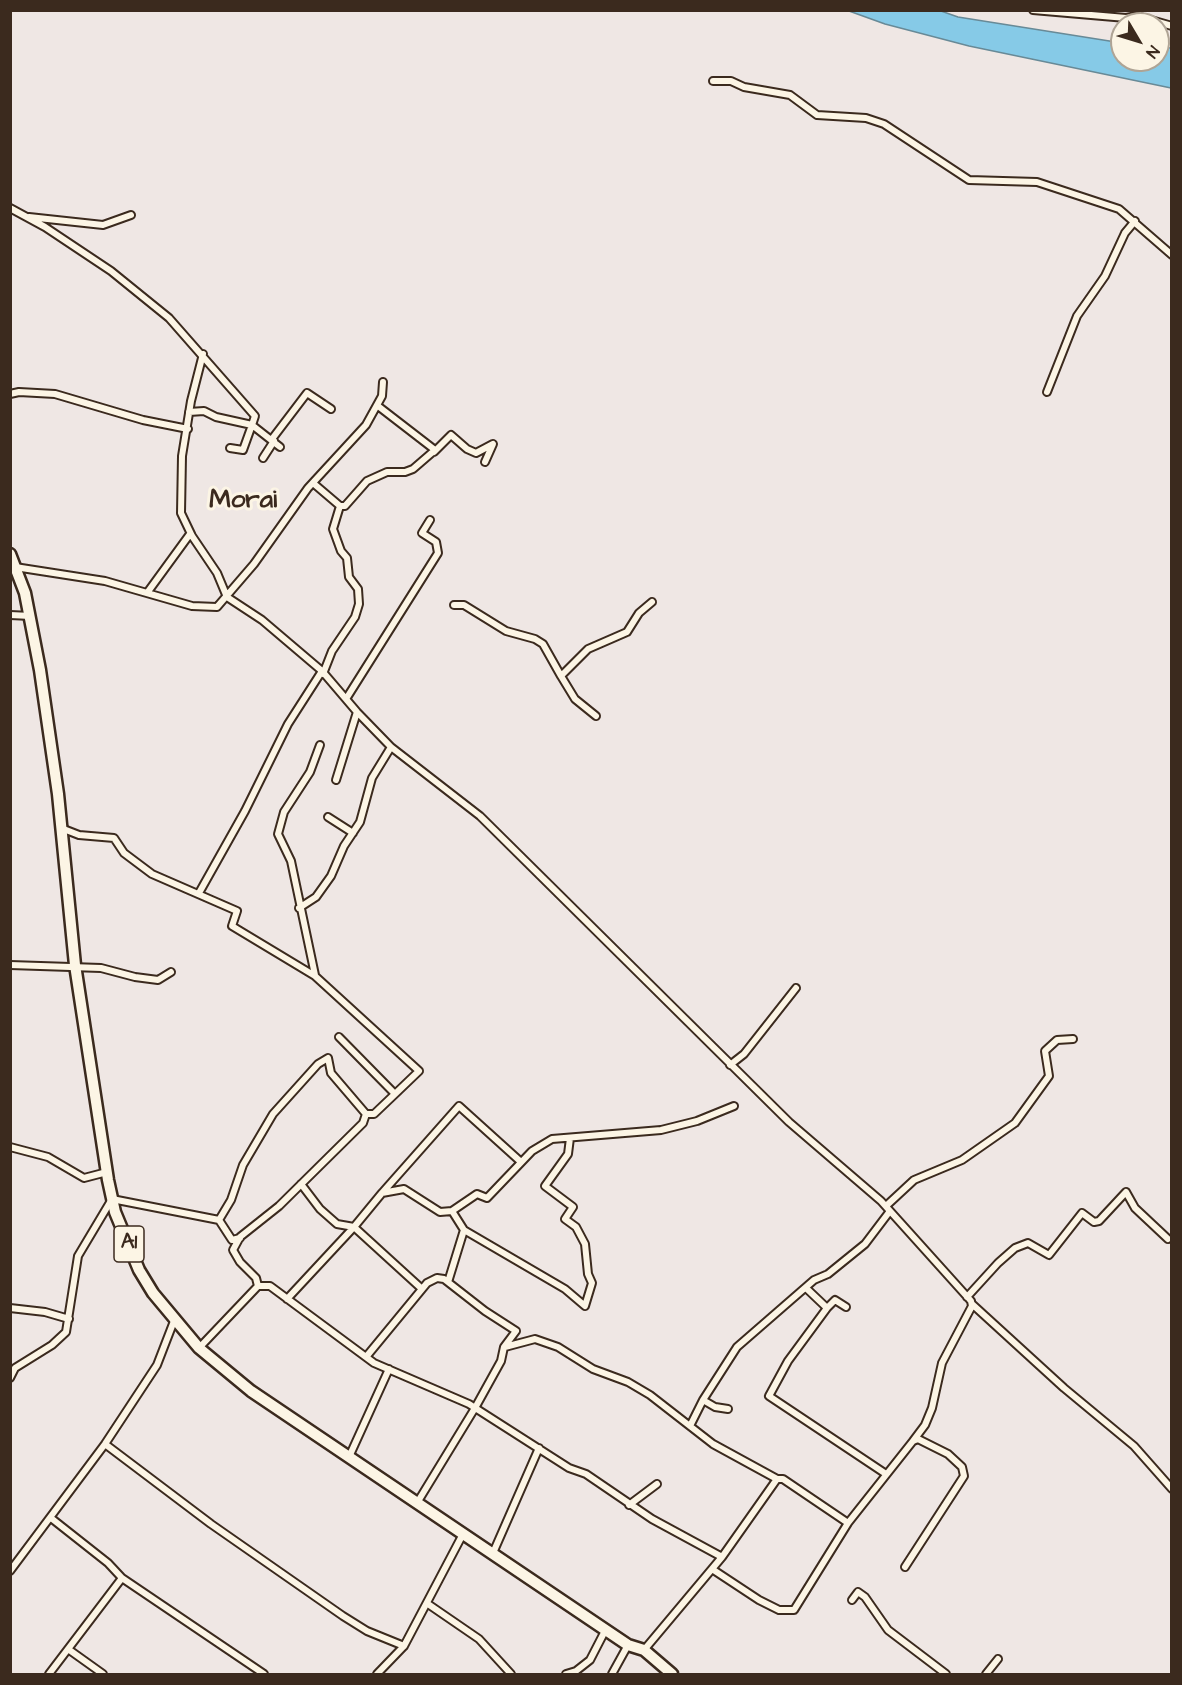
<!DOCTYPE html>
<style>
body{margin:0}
#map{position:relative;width:1182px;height:1685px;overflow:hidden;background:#efe7e4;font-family:"Architects Daughter",sans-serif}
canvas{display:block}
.frame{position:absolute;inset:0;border:12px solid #3b2a1e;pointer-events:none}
.north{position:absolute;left:1110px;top:12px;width:60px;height:60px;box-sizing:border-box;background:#fcf5e5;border:2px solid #afa495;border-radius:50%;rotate:128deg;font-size:16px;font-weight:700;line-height:24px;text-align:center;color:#3b2a1e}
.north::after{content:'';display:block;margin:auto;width:21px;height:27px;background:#3b2a1e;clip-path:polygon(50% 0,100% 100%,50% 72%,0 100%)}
</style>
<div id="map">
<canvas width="1182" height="1685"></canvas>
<div class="frame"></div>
<div class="north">N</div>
</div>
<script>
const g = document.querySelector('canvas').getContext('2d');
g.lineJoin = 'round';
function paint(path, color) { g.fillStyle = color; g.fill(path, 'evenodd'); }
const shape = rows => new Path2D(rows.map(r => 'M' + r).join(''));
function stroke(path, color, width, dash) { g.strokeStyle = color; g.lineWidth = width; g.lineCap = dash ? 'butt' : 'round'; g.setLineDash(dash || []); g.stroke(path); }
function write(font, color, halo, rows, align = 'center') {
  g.font = font + ' "Architects Daughter",sans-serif'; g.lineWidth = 6; g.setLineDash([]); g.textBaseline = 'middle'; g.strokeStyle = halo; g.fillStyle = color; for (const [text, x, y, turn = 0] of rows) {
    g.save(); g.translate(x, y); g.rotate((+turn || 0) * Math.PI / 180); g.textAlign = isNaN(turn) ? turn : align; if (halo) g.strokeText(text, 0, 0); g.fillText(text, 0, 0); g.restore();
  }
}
const water = shape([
 [849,11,941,11,958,17,1122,43,1122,60,1158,60,1158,47,1171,48,1171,88,969,46,885,24,849,11]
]);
paint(water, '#86cae7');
stroke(water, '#688a97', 1.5);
const street = shape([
 [1033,10,1126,18,1137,16,1172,26],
 [713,81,731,81,744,87,790,95,817,115,866,118,884,124,969,180,1037,182,1119,209,1172,255],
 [10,208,45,227,111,271,169,318,255,416,252,425,280,447],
 [29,217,103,225,131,215],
 [203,354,191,401,182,456,181,513,192,536,217,573,227,597,262,620,322,671,357,712,391,747,480,816,789,1122,881,1201,971,1301,972,1306,942,1363,932,1408,925,1425,913,1441],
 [1047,392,1077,316,1105,276,1125,233,1135,221],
 [10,394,19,392,55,394,143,420,188,429],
 [189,412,204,411,216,417,252,425,243,450,230,448],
 [272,439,307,393,331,409],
 [434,452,451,435,467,449,476,453,493,444,485,462],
 [263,458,274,441],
 [313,483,340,506],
 [340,506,345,506,367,481,387,472,405,472,413,469,435,450,378,406],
 [15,567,105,581,192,606,217,607,254,564,308,488,366,425,382,396,383,382],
 [147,593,190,534],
 [454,605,464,605,506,631,535,639,543,644,561,676],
 [10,615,31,616],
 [323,674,332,651,355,617,359,604,358,589,349,577,347,558,341,551,333,529,340,506],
 [346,699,438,553,436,542,422,533,430,520],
 [596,716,575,699,561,676,588,649,627,632,639,613,652,602],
 [336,780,357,712],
 [328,817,353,833],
 [61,828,79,835,114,838,124,853,152,874,237,911,232,926,315,976,419,1071,395,1094],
 [199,893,245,811,288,724,322,671],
 [299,908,316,897,331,876,344,846,360,822,372,778,391,747],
 [10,965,101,968,135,977,158,980,171,972],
 [315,975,291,861,278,834,284,812,310,772,320,745],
 [339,1037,395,1094,374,1114,366,1114],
 [730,1065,744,1054,796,988],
 [10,1147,48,1157,84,1178,107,1172],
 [301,1184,320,1209,337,1224,354,1227,422,1289],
 [382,1193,459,1106,521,1162],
 [886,1206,914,1180,962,1160,1015,1123,1049,1076,1045,1051,1057,1040,1073,1039],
 [219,1220,232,1240,240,1238],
 [464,1230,565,1289,585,1306,592,1283,588,1274,585,1244,576,1227,565,1219,573,1207,545,1186,568,1154,570,1138],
 [448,1282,464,1230,452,1211],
 [806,1288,827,1308],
 [967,1297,998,1263,1015,1248,1028,1243,1049,1255,1082,1213,1094,1222,1099,1221,1126,1192,1135,1208,1168,1239],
 [287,1299,354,1227,382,1193,404,1189,440,1212,452,1211,477,1194,487,1198,532,1151,552,1139,661,1130,697,1121,734,1106],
 [972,1304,1064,1388,1134,1446,1172,1489],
 [846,1307,835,1300,827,1308,788,1361,769,1396,886,1474],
 [10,1308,45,1312,69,1319],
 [505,1347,535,1339,558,1347,593,1369,628,1382,650,1395,713,1444,777,1479],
 [199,1348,258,1286,270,1286,374,1363,469,1404,569,1468,586,1474,652,1519,722,1557],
 [366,1357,427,1283,437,1278,444,1279,485,1311,516,1331,504,1347,501,1361,475,1408,417,1503],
 [10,1378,15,1368,52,1345,66,1332,78,1256,112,1199,219,1220,231,1200,243,1165,273,1114,318,1064,328,1058,331,1073,366,1114,363,1123,279,1206,240,1237,233,1250,240,1262,256,1278,258,1286],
 [728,1409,715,1407,703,1400,737,1347,814,1280,828,1274,865,1244,890,1211],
 [690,1426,703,1400],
 [105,1444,211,1524,343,1616,367,1631,404,1646],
 [349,1457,389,1369],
 [629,1505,657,1484],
 [51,1518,108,1563,122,1578,264,1674],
 [493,1553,539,1448],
 [712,1569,759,1600,779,1610,794,1610,848,1523,913,1441,918,1439,948,1454,962,1467,964,1476,905,1567],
 [10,1571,105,1444,157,1365,174,1321],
 [852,1600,858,1592,865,1597,888,1630,946,1674],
 [428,1604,479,1639,511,1674],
 [68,1649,103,1674],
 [644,1650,722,1557,777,1479,783,1479,848,1523],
 [49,1674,122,1578],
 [377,1674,404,1646,463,1534],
 [566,1674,576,1671,590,1660,606,1629],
 [612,1674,628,1645],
 [986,1674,998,1659]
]);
const highway = shape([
 [10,554,25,593,40,670,58,794,75,965,108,1180,115,1212,139,1270,153,1293,199,1348,251,1391,628,1645,644,1650,672,1674]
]);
stroke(street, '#3b2a1e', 10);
stroke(highway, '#3b2a1e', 15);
stroke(street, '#fcf5e5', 6);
stroke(highway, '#fcf5e5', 10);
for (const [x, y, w] of [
 [129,1244,30]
]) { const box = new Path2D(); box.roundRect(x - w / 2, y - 18, w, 36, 4.5); g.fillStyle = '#fcf5e5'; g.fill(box); stroke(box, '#3b2a1e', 1.5); }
write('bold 21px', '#3b2a1e', null, [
 ["A1",129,1244]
]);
write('bold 26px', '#3b2a1e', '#fcf5e5', [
 ["Morai",243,502]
]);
</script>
